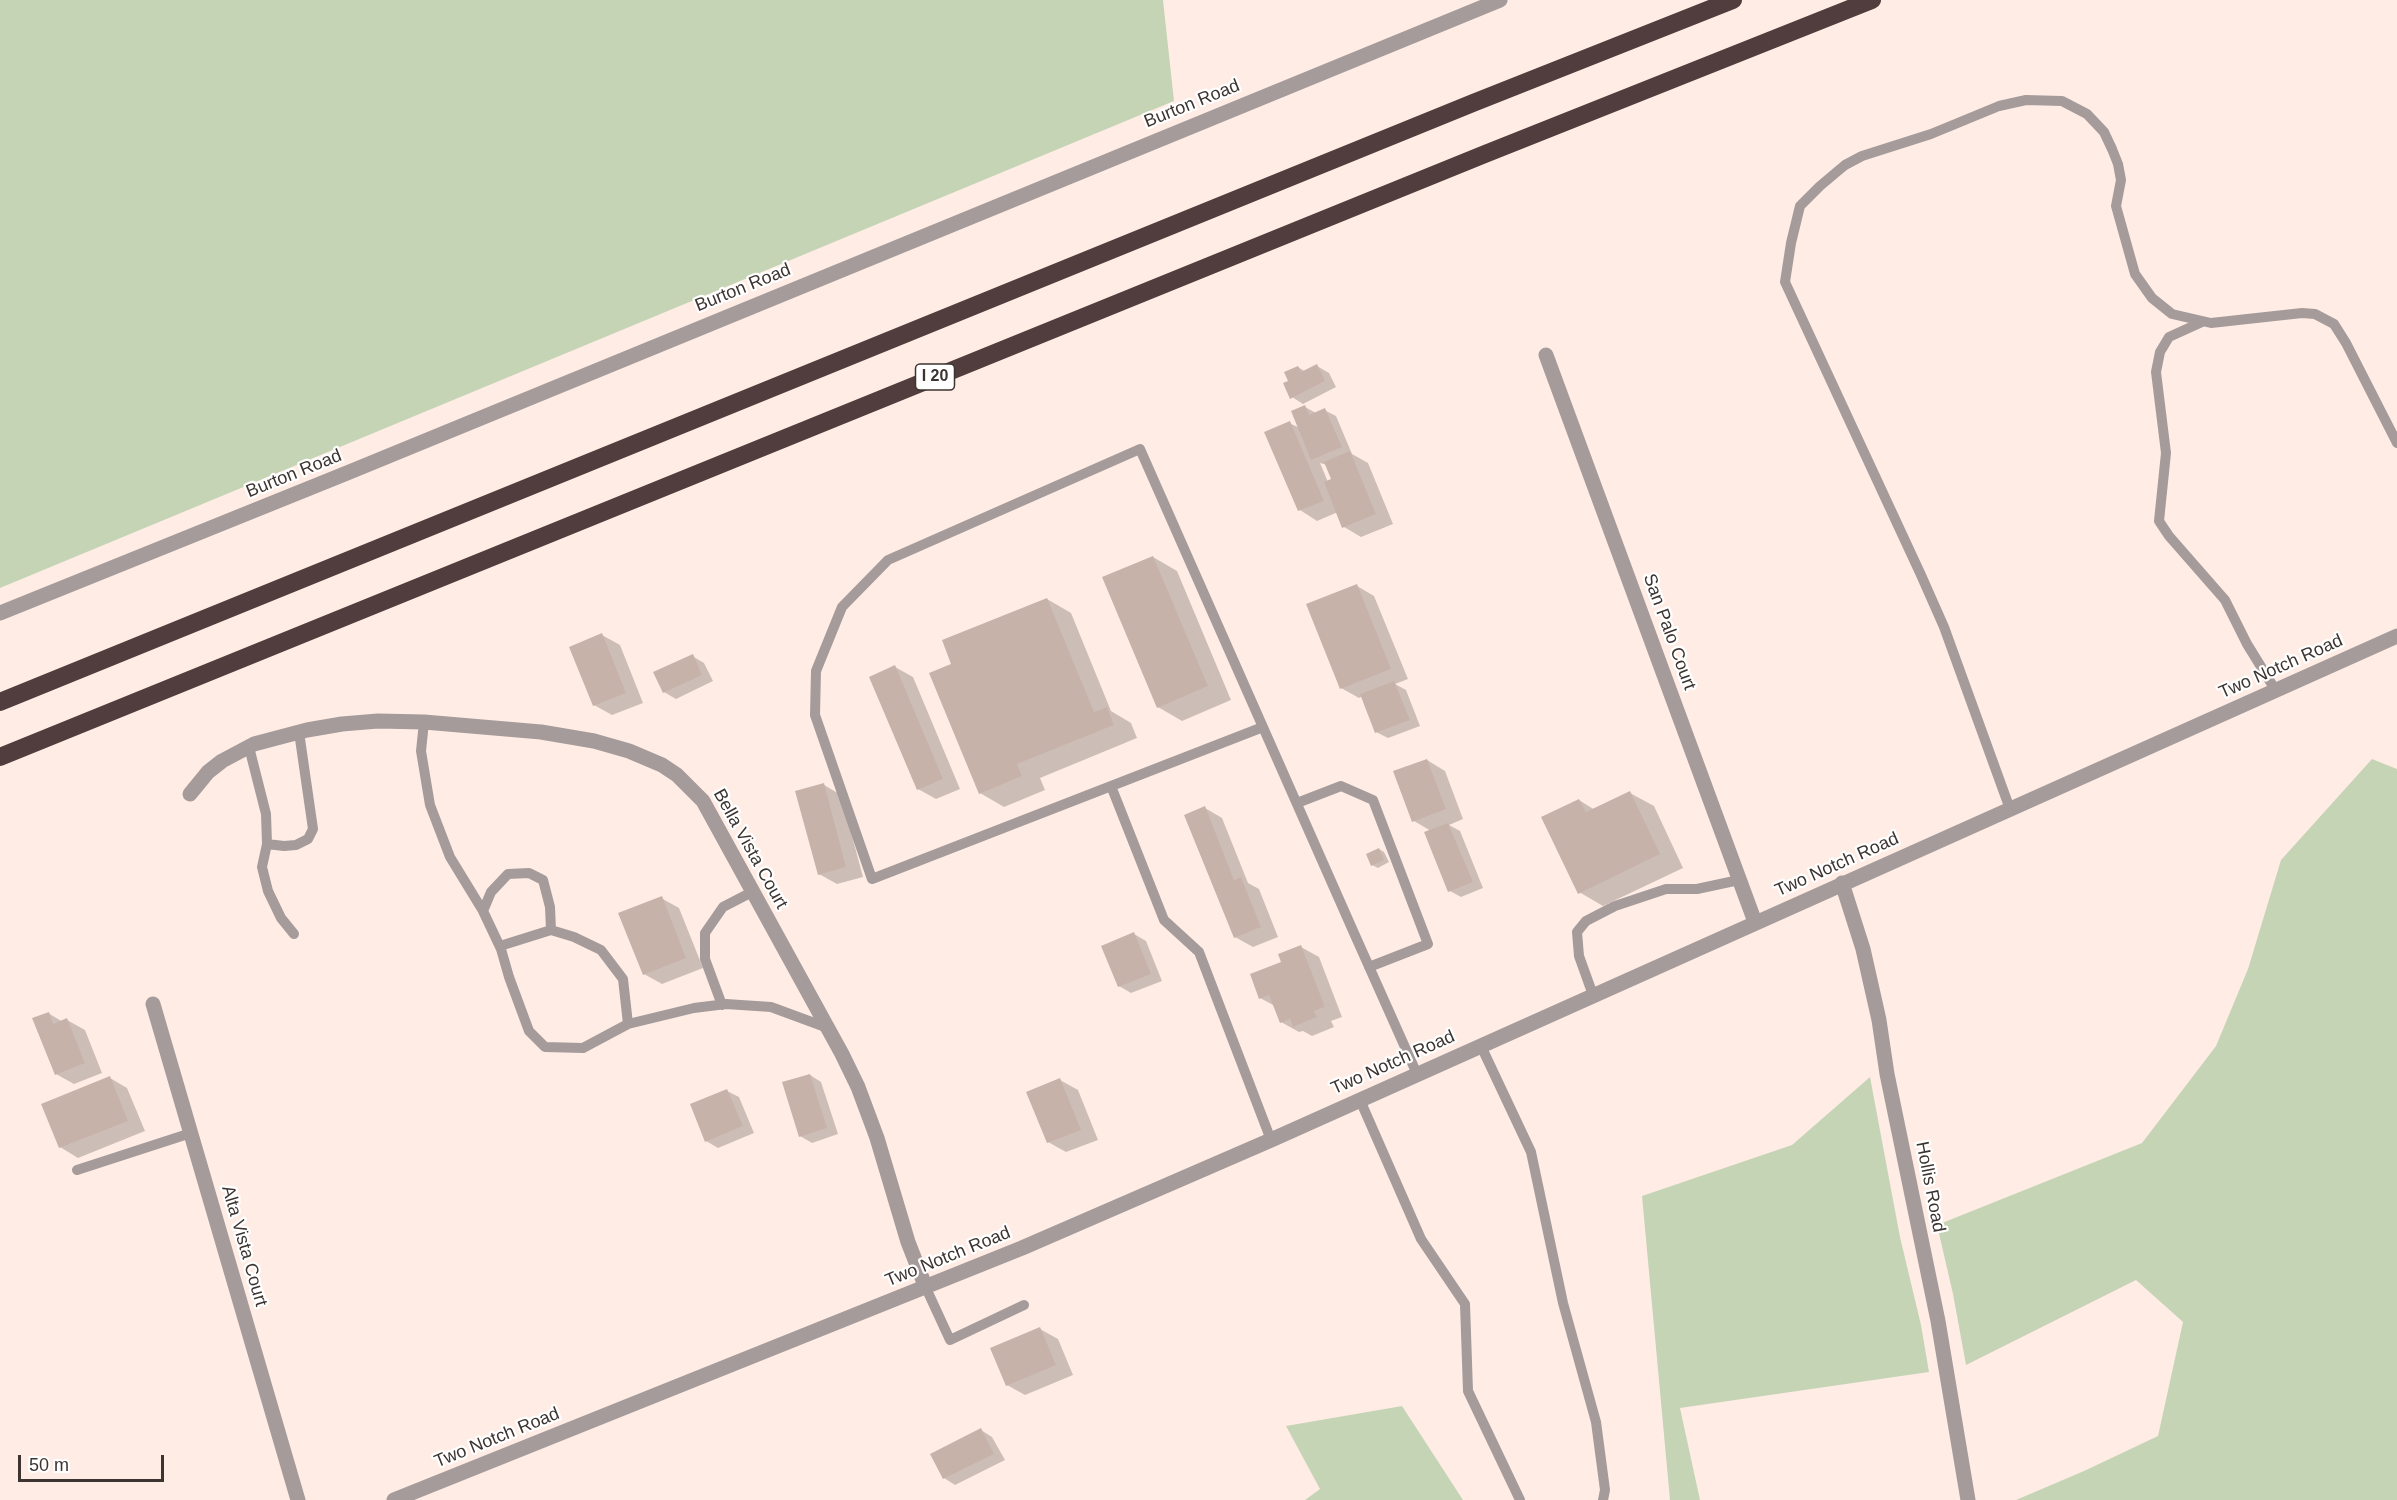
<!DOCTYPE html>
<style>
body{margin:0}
#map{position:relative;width:2397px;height:1500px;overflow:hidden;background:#ffede5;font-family:Arial,sans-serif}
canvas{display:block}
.scale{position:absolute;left:18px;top:1455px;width:146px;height:27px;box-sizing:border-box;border:3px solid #3c3430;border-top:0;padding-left:8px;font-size:18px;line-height:21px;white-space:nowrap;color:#3c3430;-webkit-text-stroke:4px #fff;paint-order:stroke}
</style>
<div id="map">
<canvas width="2397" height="1500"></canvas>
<div class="scale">50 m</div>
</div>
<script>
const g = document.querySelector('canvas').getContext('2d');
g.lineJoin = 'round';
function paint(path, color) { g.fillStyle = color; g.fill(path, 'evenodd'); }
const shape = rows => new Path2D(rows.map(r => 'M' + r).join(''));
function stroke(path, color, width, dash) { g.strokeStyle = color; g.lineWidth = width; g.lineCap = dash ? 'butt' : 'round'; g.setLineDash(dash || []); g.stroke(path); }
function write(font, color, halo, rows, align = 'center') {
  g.font = font + ' Arial,sans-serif'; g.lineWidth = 4.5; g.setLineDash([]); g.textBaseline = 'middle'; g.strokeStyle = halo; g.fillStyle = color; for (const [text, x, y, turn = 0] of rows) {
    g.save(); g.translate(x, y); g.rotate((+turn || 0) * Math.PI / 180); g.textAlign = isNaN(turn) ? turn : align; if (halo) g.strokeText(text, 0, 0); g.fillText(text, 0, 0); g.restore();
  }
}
paint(shape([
 [0,0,1163,0,1174,101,0,588],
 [2372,759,2397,769,2397,1500,2016,1500,2084,1471,2158,1436,2183,1322,2136,1280,1966,1365,1953,1294,1937,1225,2142,1143,2216,1046,2248,969,2281,860],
 [1870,1077,1900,1237,1921,1325,1929,1372,1680,1408,1700,1500,1670,1500,1642,1196,1792,1145],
 [1402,1406,1463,1500,1305,1500,1320,1489,1286,1426]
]), '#c6d4b6');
paint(shape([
 [1317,366,1329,373,1336,387,1303,404,1292,397,1291,382,1298,367,1306,372],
 [1305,407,1316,413,1324,410,1336,416,1352,454,1368,463,1393,524,1361,537,1344,527,1338,512,1317,521,1300,510,1266,432,1289,423,1300,428],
 [1320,463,1327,465,1333,480,1328,482],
 [1153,557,1177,571,1231,700,1182,721,1158,707],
 [1357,586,1374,596,1408,679,1395,684,1406,690,1420,726,1388,738,1376,732,1363,696,1359,698,1341,688],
 [1047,599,1071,613,1111,711,1131,723,1137,738,1040,778,1045,790,1004,807,980,793,953,664],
 [602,635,620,645,643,703,612,715,594,705],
 [692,656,704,663,713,681,676,699,664,692],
 [895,667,913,677,960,789,936,799,918,789],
 [1427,760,1445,771,1463,819,1449,825,1460,831,1483,888,1461,897,1450,891,1431,831,1414,821],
 [824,785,841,795,863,877,837,884,819,874],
 [1630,793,1654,806,1683,868,1603,906,1579,892,1579,800,1595,810],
 [1205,808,1222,818,1248,883,1259,889,1278,937,1253,947,1235,937],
 [1379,849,1384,852,1389,862,1378,868,1372,865],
 [661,898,679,908,703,968,662,984,644,974],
 [1134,934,1146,941,1162,981,1131,993,1119,986],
 [1301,947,1319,957,1342,1017,1331,1021,1334,1027,1312,1036,1303,1031,1299,1032,1281,1022,1275,1006,1260,998],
 [48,1013,63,1022,67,1020,85,1030,102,1073,74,1084,56,1074],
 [810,1075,821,1082,838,1134,812,1143,800,1136],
 [110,1078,127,1088,145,1131,78,1158,60,1147],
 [1060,1080,1078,1090,1098,1140,1066,1152,1048,1142],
 [727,1091,739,1097,754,1133,718,1148,706,1141],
 [1040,1329,1058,1339,1073,1375,1025,1395,1007,1385],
 [981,1430,992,1437,1005,1460,955,1485,944,1478]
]), '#0003');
paint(shape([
 [1317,364,1325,381,1290,399,1283,383,1288,381,1284,372,1298,366,1301,372],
 [1305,405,1309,415,1325,408,1342,447,1311,460,1291,411],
 [1290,421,1324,501,1298,511,1264,432],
 [1350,451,1376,514,1342,528,1324,482,1331,479,1324,462],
 [1153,556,1208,686,1157,708,1102,577],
 [1357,584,1391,669,1340,689,1306,604],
 [1047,598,1094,712,1107,707,1114,725,1017,764,1022,776,979,794,929,673,951,664,942,640],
 [602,633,626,693,593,706,569,647],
 [693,654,702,675,663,693,653,672],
 [895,665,943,779,917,790,869,677],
 [1394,681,1410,720,1375,733,1360,694],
 [1427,759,1446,809,1412,822,1393,771],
 [824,783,846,867,818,875,795,791],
 [1630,791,1660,854,1578,894,1541,817,1579,799,1586,812],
 [1205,806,1234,880,1241,877,1261,927,1234,938,1184,815],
 [1448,823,1473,882,1448,892,1424,832],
 [1379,848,1384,860,1371,866,1366,854],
 [662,896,686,958,643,975,618,913],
 [1134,932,1151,974,1118,987,1101,946],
 [1301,945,1325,1007,1314,1011,1317,1017,1293,1027,1290,1019,1280,1023,1269,995,1259,999,1250,974,1281,962,1278,954],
 [49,1012,53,1024,67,1018,85,1063,55,1075,32,1018],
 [810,1074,827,1128,799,1137,782,1082],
 [110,1076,128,1121,59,1148,41,1104],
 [1060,1078,1081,1130,1047,1143,1026,1092],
 [727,1089,743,1126,705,1142,690,1104],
 [1040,1327,1056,1365,1006,1386,990,1348],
 [981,1428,994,1454,943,1479,930,1454]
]), '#c7b2a9');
stroke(shape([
 [2202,322,2169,337,2160,352,2156,372,2166,453,2159,521,2169,536,2225,600,2247,644,2276,691],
 [424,722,421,751,430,805,450,857,483,911],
 [1263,727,872,879,815,715,816,671,842,607,888,560,1140,449,1354,933,1417,1074],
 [249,747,266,814,267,844,262,867,268,891,281,918,294,934],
 [1111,786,1164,920,1199,952,1271,1140],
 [1297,803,1341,786,1373,800,1428,944,1369,967],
 [2010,809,1944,627,1921,575,1785,282,1791,243,1800,206,1820,186,1845,165,1862,156,1931,134,1999,106,2026,100,2062,101,2087,114,2104,132,2112,149,2118,164,2121,180,2116,206,2135,274,2152,298,2172,314,2211,323,2302,313,2315,314,2334,324,2346,343,2397,443],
 [267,844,284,846,296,845,308,839,313,829,299,732],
 [500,946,551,930],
 [1593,995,1579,956,1577,932,1586,921,1615,906,1666,889,1697,889,1739,880],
 [722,1005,705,959,705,933,723,907,752,892],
 [628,1024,623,979,601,950,574,937,551,930,550,907,543,880,529,873,508,874,491,892,483,911,501,949,509,977,529,1031,545,1047,583,1048,628,1024,694,1008,726,1004,771,1007,828,1028],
 [1481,1046,1531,1152,1563,1303,1596,1422,1605,1490,1603,1500],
 [1360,1100,1421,1239,1465,1304,1468,1391,1520,1500],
 [77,1170,191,1133],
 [926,1288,950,1340,1024,1305]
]), '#a69b9b', 10);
stroke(shape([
 [1546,355,1755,922],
 [0,613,347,473,1500,0],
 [190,794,208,772,222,761,254,744,307,730,342,724,378,721,424,722,541,732,594,741,629,751,662,765,677,775,703,801,842,1054,858,1087,877,1138,908,1242,926,1288],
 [1842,883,1863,949,1879,1020,1887,1074,1938,1321,1968,1500],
 [153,1004,298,1500]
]), '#a69b9b', 15);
stroke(shape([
 [394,1500,1022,1248,1271,1140,2397,636]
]), '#a69b9b', 15);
stroke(shape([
 [0,702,1473,103,1733,0],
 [0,757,1485,154,1872,0]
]), '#513d3d', 18);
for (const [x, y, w] of [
 [935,377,39]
]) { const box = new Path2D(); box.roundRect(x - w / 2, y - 13, w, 26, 4.5); g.fillStyle = '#fff'; g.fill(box); stroke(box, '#3c3430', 1.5); }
write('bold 16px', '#3c3430', null, [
 ["I 20",935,377]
]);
write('18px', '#3c3430', '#fff', [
 ["Burton Road",1192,104,-22],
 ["Burton Road",743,288,-22],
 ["Burton Road",294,474,-22],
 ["San Palo Court",1669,632,70],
 ["Two Notch Road",2281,667,-24],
 ["Bella Vista Court",750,849,61],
 ["Two Notch Road",1837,865,-24],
 ["Two Notch Road",1393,1063,-24],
 ["Hollis Road",1930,1187,79],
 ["Alta Vista Court",244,1246,74],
 ["Two Notch Road",948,1257,-22],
 ["Two Notch Road",497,1438,-22]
]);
</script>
